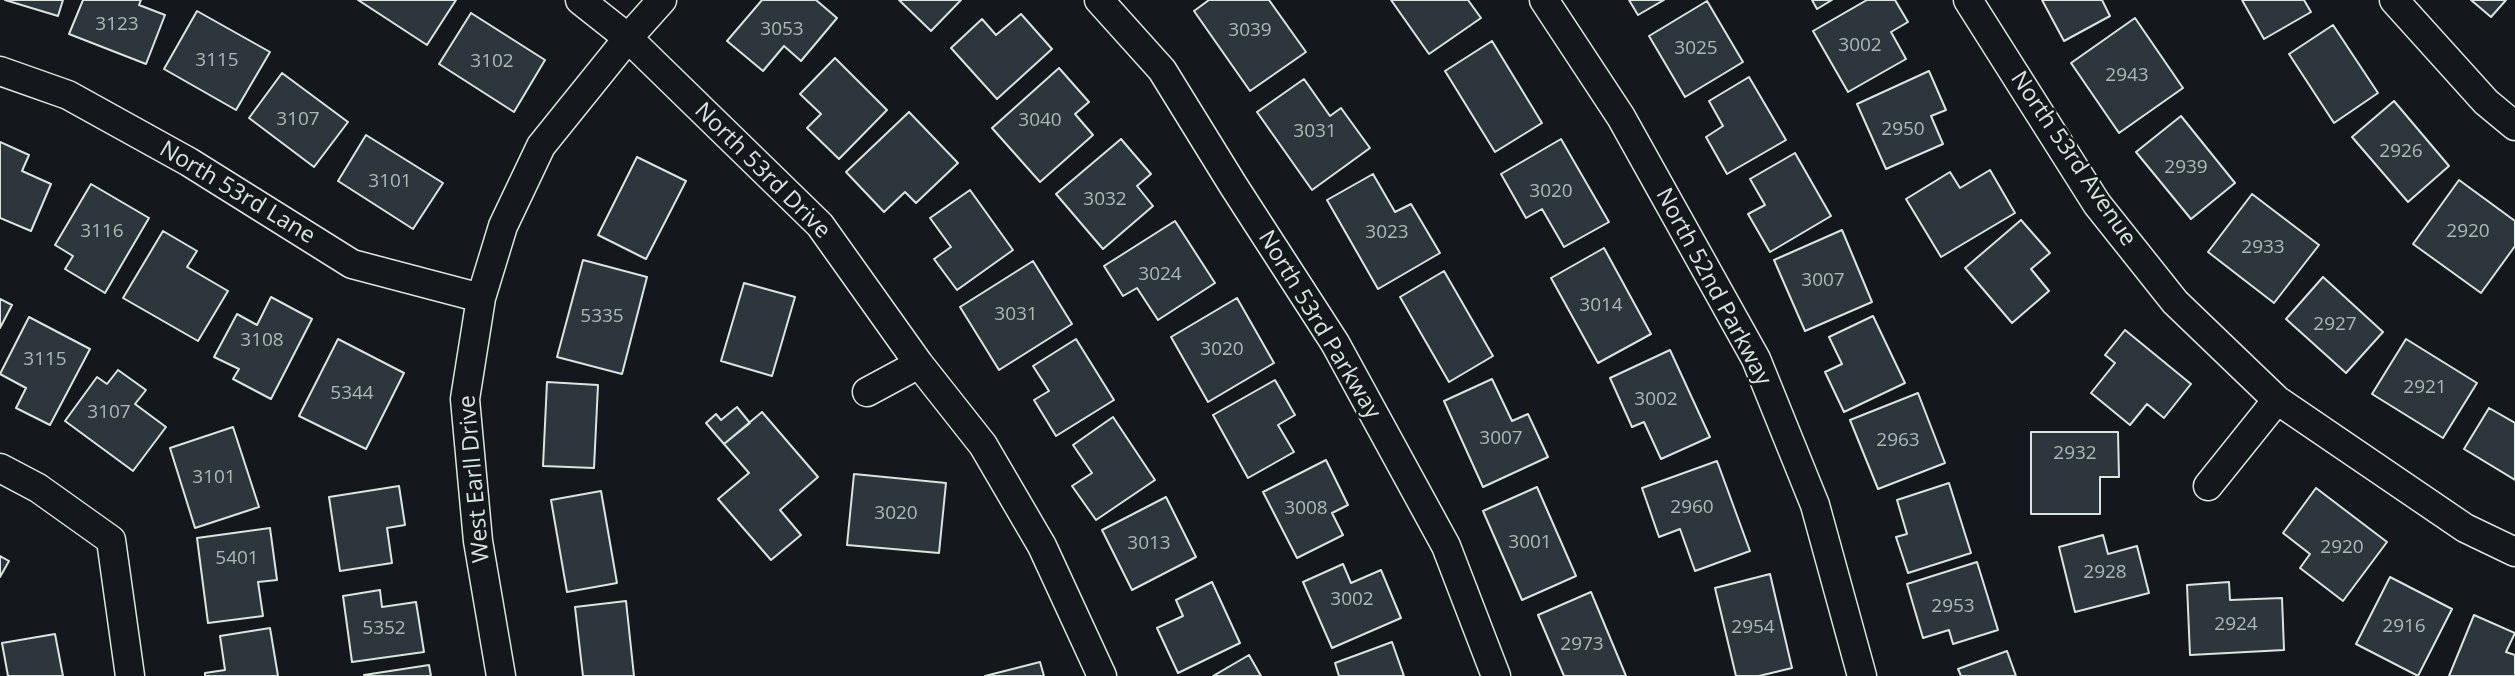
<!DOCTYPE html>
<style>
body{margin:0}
canvas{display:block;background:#14181c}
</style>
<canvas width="2515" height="676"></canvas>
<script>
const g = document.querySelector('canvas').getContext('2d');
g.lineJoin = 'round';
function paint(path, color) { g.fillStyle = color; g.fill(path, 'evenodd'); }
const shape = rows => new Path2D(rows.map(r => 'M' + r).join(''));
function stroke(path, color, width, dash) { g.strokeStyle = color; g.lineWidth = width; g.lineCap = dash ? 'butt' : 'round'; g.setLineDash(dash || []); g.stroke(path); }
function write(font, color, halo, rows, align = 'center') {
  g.font = font + ' "Open Sans",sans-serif'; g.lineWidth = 5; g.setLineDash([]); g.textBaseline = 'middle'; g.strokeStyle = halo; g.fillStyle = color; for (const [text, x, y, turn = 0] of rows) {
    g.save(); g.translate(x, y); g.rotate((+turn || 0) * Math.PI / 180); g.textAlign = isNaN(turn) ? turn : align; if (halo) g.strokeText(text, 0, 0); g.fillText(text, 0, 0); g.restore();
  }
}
const building = shape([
 [5,0,63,0,58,16,5,0],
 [83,0,141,0,139,5,165,15,146,64,69,34,83,0],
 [358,0,456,0,427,45,358,0],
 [762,0,816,0,837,18,801,61,784,46,763,71,727,41,762,0],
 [899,0,961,0,931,31,899,0],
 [1209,0,1269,0,1306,52,1250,91,1194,11,1209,0],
 [1391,0,1468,0,1481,18,1429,54,1391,0],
 [1629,0,1664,0,1638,15,1629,0],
 [1812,0,1832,0,1817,9,1812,0],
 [1867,0,1895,0,1908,22,1891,32,1906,59,1848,92,1813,31,1867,0],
 [2042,0,2102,0,2110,16,2064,41,2042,0],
 [2242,0,2304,0,2311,12,2264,39,2242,0],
 [2471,0,2506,0,2491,17,2471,0],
 [1707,1,1743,62,1685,97,1649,36,1707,1],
 [197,11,270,52,236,110,164,69,197,11],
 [471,13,545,60,514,112,439,64,471,13],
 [1021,14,1052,49,997,99,951,48,982,19,996,35,1021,14],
 [2135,18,2183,88,2119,133,2071,63,2135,18],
 [2333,25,2378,93,2334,123,2289,54,2333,25],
 [1492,41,1542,123,1495,152,1445,71,1492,41],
 [835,58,887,110,839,159,807,128,821,114,800,94,835,58],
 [1059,68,1089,102,1075,114,1093,135,1040,182,992,128,1059,68],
 [1929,71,1946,110,1931,116,1943,144,1886,169,1857,104,1929,71],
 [282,73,348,122,314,167,249,118,282,73],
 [1749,77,1786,140,1727,174,1706,137,1723,126,1709,101,1749,77],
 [1304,79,1330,116,1341,108,1370,148,1312,190,1257,112,1304,79],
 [2394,101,2449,166,2408,202,2352,137,2394,101],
 [909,112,958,163,916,203,905,192,884,212,846,172,909,112],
 [2181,116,2235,183,2191,219,2136,152,2181,116],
 [366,135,443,183,413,229,338,181,366,135],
 [1121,139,1151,174,1137,186,1153,206,1103,249,1056,194,1121,139],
 [1561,139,1609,222,1564,247,1542,209,1526,218,1501,174,1561,139],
 [0,142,29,155,22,171,51,184,31,231,0,218,0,142],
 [1795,153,1831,216,1770,252,1748,214,1765,205,1750,179,1795,153],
 [637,157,686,181,646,259,598,235,637,157],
 [1990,170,2015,213,1941,257,1906,199,1950,172,1960,188,1990,170],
 [1373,174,1395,212,1411,204,1440,253,1378,289,1327,200,1373,174],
 [2459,180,2515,221,2515,246,2481,293,2413,244,2459,180],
 [91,184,149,218,105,293,65,269,73,256,55,245,91,184],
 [970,190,1013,250,957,290,934,259,951,247,930,218,970,190],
 [2252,194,2319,245,2274,303,2208,252,2252,194],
 [2021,220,2050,253,2031,269,2049,291,2012,323,1965,268,2021,220],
 [1175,221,1215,283,1158,320,1137,288,1123,296,1104,266,1175,221],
 [1842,230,1872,302,1805,331,1774,260,1842,230],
 [163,231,197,251,187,267,228,291,198,341,123,298,163,231],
 [1604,248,1651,334,1598,363,1551,278,1604,248],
 [583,260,647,277,622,374,557,357,583,260],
 [1033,261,1072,324,999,370,960,307,1033,261],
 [1444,271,1493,356,1449,382,1400,297,1444,271],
 [2323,277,2383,332,2346,373,2286,319,2323,277],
 [744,283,795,297,772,376,721,361,744,283],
 [271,297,312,319,271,399,233,379,239,369,214,357,237,314,257,325,271,297],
 [1237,298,1274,363,1208,402,1171,337,1237,298],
 [0,299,12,305,0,328,0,299],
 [1873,316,1905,383,1844,412,1825,372,1842,364,1829,337,1873,316],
 [29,317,90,349,50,425,16,408,26,388,0,374,29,317],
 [2125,330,2191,384,2164,418,2147,404,2130,425,2091,393,2115,363,2105,355,2125,330],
 [338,339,404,373,366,449,299,416,338,339],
 [1076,339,1114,400,1056,436,1034,400,1049,391,1033,366,1076,339],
 [2406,339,2477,383,2443,438,2372,394,2406,339],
 [1670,350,1710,437,1661,459,1644,422,1632,427,1610,378,1670,350],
 [118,370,146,390,135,404,166,427,133,471,65,421,97,377,107,384,118,370],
 [1492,379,1512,421,1528,414,1548,457,1483,487,1444,401,1492,379],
 [1275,380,1295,415,1278,425,1294,452,1248,478,1213,415,1275,380],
 [547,382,598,385,594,468,543,466,547,382],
 [1918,393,1945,463,1878,489,1850,420,1918,393],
 [737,407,750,423,724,444,706,423,716,414,721,420,737,407],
 [2489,408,2515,423,2515,480,2464,449,2489,408],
 [762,412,818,477,780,510,801,535,771,560,718,499,749,473,724,444,762,412],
 [1113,417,1155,480,1096,520,1072,486,1092,473,1073,445,1113,417],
 [233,427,259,507,195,528,170,448,233,427],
 [2031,432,2118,432,2119,477,2100,477,2100,514,2031,514,2031,432],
 [1326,460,1348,505,1332,513,1343,535,1297,558,1263,492,1326,460],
 [1717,461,1750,551,1695,571,1680,529,1659,537,1642,488,1717,461],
 [854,474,946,483,939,553,847,545,854,474],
 [1949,483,1971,553,1908,573,1896,537,1907,534,1897,500,1949,483],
 [399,486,405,525,387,528,392,563,340,571,329,497,399,486],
 [1537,487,1576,576,1522,600,1483,511,1537,487],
 [2316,488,2387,542,2343,601,2300,568,2310,554,2283,533,2316,488],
 [601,491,617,583,567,592,551,500,601,491],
 [1166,497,1196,557,1132,590,1102,530,1166,497],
 [270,528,277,580,258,582,263,616,208,623,197,538,270,528],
 [2103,535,2108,554,2137,546,2149,593,2075,612,2059,547,2103,535],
 [0,556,9,561,0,577,0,556],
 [1977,562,1998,630,1953,644,1949,630,1923,638,1907,584,1977,562],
 [1343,564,1351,583,1381,570,1401,618,1332,648,1303,582,1343,564],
 [1770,574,1792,668,1759,676,1736,676,1715,588,1770,574],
 [2390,577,2452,609,2418,676,2356,644,2390,577],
 [1212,582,1240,643,1178,673,1157,628,1183,616,1176,600,1212,582],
 [2229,582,2230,600,2282,598,2284,650,2190,655,2187,585,2229,582],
 [380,590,382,607,416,602,424,652,352,662,343,596,380,590],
 [1591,592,1626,676,1564,676,1538,615,1591,592],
 [626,601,634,676,583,676,575,607,626,601],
 [2474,615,2515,633,2506,652,2515,655,2515,676,2449,676,2474,615],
 [270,628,278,676,205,676,205,673,225,670,220,636,270,628],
 [55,634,63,676,8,676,2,643,55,634],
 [1392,642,1404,676,1339,676,1335,663,1392,642],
 [2007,651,2016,676,1961,676,1958,669,2007,651],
 [1249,655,1261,676,1213,676,1249,655],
 [1040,662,1044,676,985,676,1040,662],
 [429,665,431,676,364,676,364,675,429,665]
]);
paint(building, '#2c363c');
stroke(building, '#d8e6dc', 2);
const minor = shape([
 [580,0,628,38,820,225,919,364,983,445,1042,546,1102,676],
 [1099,0,1162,70,1233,185,1335,343,1446,546,1496,676],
 [1544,0,1621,117,1756,359,1815,505,1862,676],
 [1968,0,2097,204,2175,302,2277,400,2465,528,2515,552],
 [2394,0,2486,102,2515,126],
 [0,71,68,95,189,162,352,264,481,298],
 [867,392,919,364],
 [0,468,38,488,111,540,130,676],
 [2208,486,2277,400],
 [501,676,478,541,465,399,481,298,503,226,541,146,628,38,662,0]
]);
stroke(minor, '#d8e6dc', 31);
stroke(minor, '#14181c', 28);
write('19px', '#adbab4', null, [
 ["3123",117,25],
 ["3053",782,30],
 ["3039",1250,31],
 ["3002",1860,46],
 ["3025",1696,49],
 ["3115",217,61],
 ["3102",492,62],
 ["2943",2127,76],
 ["3107",298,120],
 ["3040",1040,121],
 ["2950",1903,130],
 ["3031",1315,132],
 ["2926",2401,152],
 ["2939",2186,168],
 ["3101",390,182],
 ["3020",1551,192],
 ["3032",1105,200],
 ["3116",102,232],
 ["2920",2468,232],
 ["3023",1387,233],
 ["2933",2263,248],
 ["3024",1160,275],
 ["3007",1823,281],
 ["3014",1601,306],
 ["3031",1016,315],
 ["5335",602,317],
 ["2927",2335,325],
 ["3108",262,341],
 ["3020",1222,350],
 ["3115",45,360],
 ["2921",2425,388],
 ["5344",352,394],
 ["3002",1656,400],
 ["3107",109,413],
 ["3007",1501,439],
 ["2963",1898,441],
 ["2932",2075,454],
 ["3101",214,478],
 ["2960",1692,508],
 ["3008",1306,509],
 ["3020",896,514],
 ["3001",1530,543],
 ["3013",1149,544],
 ["2920",2342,548],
 ["5401",237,559],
 ["2928",2105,573],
 ["3002",1352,600],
 ["2953",1953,607],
 ["2924",2236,625],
 ["2916",2404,627],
 ["2954",1753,628],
 ["5352",384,629],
 ["2973",1582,645]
]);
write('23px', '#d8e6dc', '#14181c', [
 ["North 53rd Avenue",2073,159,56],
 ["North 53rd Drive",762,171,45],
 ["North 53rd Lane",237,193,31],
 ["North 52nd Parkway",1713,287,62],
 ["North 53rd Parkway",1319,325,59],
 ["West Earll Drive",475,479,-95]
]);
</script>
